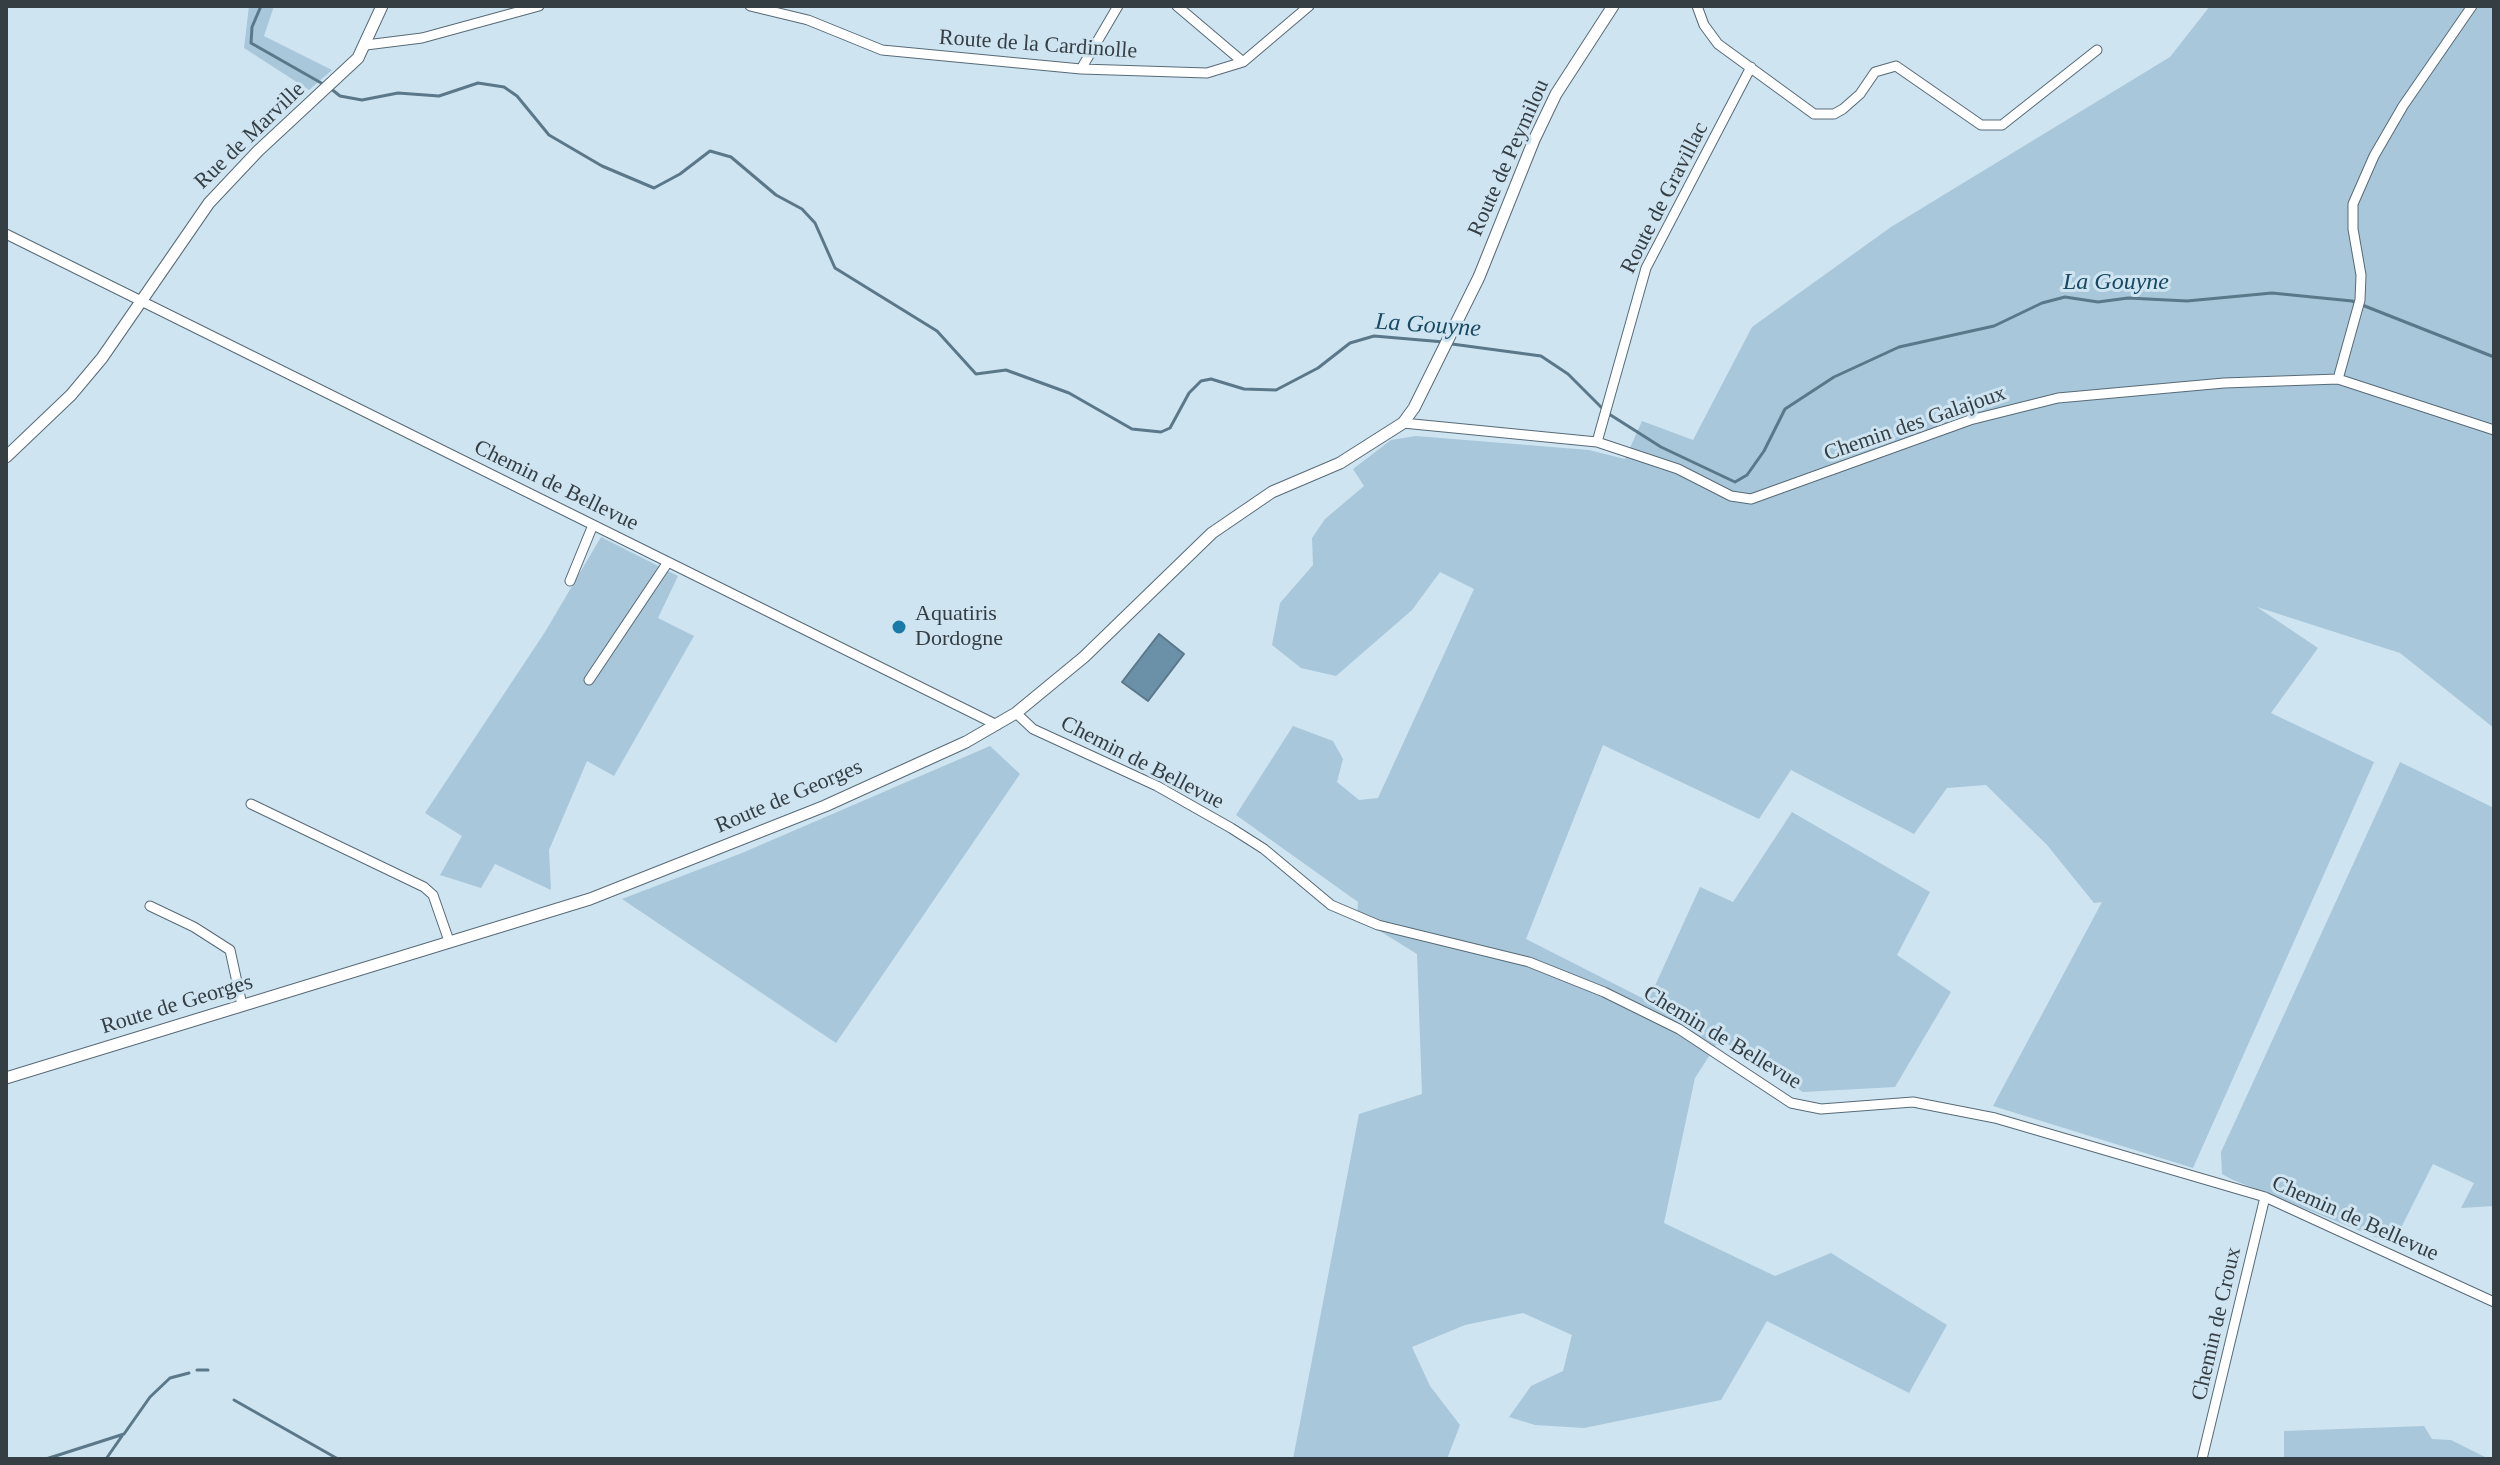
<!DOCTYPE html>
<style>
body{margin:0}
#map{position:relative;width:2500px;height:1465px;overflow:hidden;background:#cfe4f1;font-family:"Times New Roman",serif}
canvas{display:block}
.frame{position:absolute;inset:0;border:8px solid #353e43;pointer-events:none}
</style>
<div id="map">
<canvas width="2500" height="1465"></canvas>
<div class="frame"></div>
</div>
<script>
const g = document.querySelector('canvas').getContext('2d');
g.lineJoin = 'round';
function paint(path, color) { g.fillStyle = color; g.fill(path, 'evenodd'); }
const shape = rows => new Path2D(rows.map(r => 'M' + r).join(''));
function stroke(path, color, width, dash) { g.strokeStyle = color; g.lineWidth = width; g.lineCap = dash ? 'butt' : 'round'; g.setLineDash(dash || []); g.stroke(path); }
function write(font, color, halo, rows, align = 'center') {
  g.font = font + ' "Times New Roman",serif'; g.lineWidth = 6; g.setLineDash([]); g.textBaseline = 'middle'; g.strokeStyle = halo; g.fillStyle = color; for (const [text, x, y, turn = 0] of rows) {
    g.save(); g.translate(x, y); g.rotate((+turn || 0) * Math.PI / 180); g.textAlign = isNaN(turn) ? turn : align; if (halo) g.strokeText(text, 0, 0); g.fillText(text, 0, 0); g.restore();
  }
}
paint(shape([
 [249,6,274,6,264,36,332,70,309,90,244,48],
 [2210,6,2494,6,2494,728,2400,653,2257,607,2318,648,2271,713,2374,762,2193,1168,1993,1106,2102,902,2094,903,2047,845,1986,785,1947,788,1914,834,1791,770,1759,819,1603,745,1526,939,1648,1001,1700,887,1733,902,1792,812,1930,892,1897,955,1951,992,1895,1087,1803,1092,1720,1039,1695,1078,1664,1223,1775,1276,1831,1253,1947,1325,1909,1393,1767,1321,1721,1400,1584,1428,1535,1425,1509,1417,1531,1386,1563,1371,1572,1335,1523,1313,1465,1325,1412,1347,1430,1386,1460,1425,1447,1459,1293,1459,1359,1114,1422,1094,1417,954,1357,917,1358,902,1236,815,1293,726,1333,741,1343,759,1337,782,1359,800,1378,798,1474,589,1440,572,1412,610,1336,676,1301,668,1272,645,1280,603,1313,565,1312,538,1325,519,1364,486,1353,469,1391,440,1416,436,1589,450,1625,459,1642,421,1693,440,1752,327,1891,227,2170,57],
 [601,537,678,576,658,618,694,636,614,776,587,761,549,850,551,890,495,864,481,888,440,875,462,836,425,813,545,632],
 [990,746,1020,774,836,1043,622,899,742,853],
 [2400,762,2494,808,2494,1206,2461,1208,2474,1183,2433,1164,2393,1244,2233,1180,2222,1174,2221,1152],
 [2424,1426,2432,1439,2451,1440,2489,1459,2284,1459,2284,1431]
]), '#a8c7da');
const water = shape([
 [1159,634,1184,654,1148,701,1122,682,1159,634]
]);
paint(water, '#6a91a7');
stroke(water, '#5a7889', 2);
stroke(shape([
 [261,6,252,27,251,43,323,84],
 [330,88,340,96,362,100,398,93,439,96,478,83,504,87,517,96,549,135,602,166,654,188,680,174,710,151,731,157,776,195,802,209,815,223,835,268,937,331,976,374,1006,370,1069,393,1132,429,1161,432,1170,428,1189,393,1201,381,1211,379,1244,389,1276,390,1318,368,1350,343,1374,336,1444,342],
 [1452,344,1541,356,1568,374,1603,409],
 [1609,414,1661,447,1735,482,1747,475,1764,451,1785,409,1834,377,1899,347,1994,326,2042,303,2065,297,2098,302,2128,298,2187,301,2272,293,2352,301,2494,357],
 [197,1370,208,1370],
 [234,1400,338,1459],
 [46,1459,124,1434,150,1397,170,1378,189,1373],
 [106,1459,122,1436]
]), '#5a7889', 3);
const minor = shape([
 [750,6,808,20,882,50,1081,69,1207,73,1243,62,1309,6],
 [1177,6,1243,62],
 [1697,6,1704,25,1718,44,1814,114,1834,114,1843,109,1860,94,1875,72,1896,66,1981,125,2002,125,2097,50],
 [366,45,422,38,539,6],
 [1081,69,1118,6],
 [6,234,997,725],
 [2338,379,2360,300,2361,275,2353,229,2353,204,2374,156,2403,106,2472,6],
 [1403,423,1597,442,1678,469,1731,496,1751,499,1970,420,2058,398,2224,383,2338,379,2494,430],
 [1597,442,1646,268,1751,67],
 [570,581,593,525],
 [589,680,668,562],
 [1016,713,1033,729,1157,786,1231,828,1264,849,1331,905,1378,925,1529,962,1604,992,1679,1029,1791,1103,1821,1109,1913,1102,1995,1118,2265,1197,2494,1302],
 [251,804,424,887,433,895,449,941],
 [150,906,194,927,230,950,242,1005],
 [2202,1459,2265,1197]
]);
const tertiary = shape([
 [6,457,71,395,102,358,209,203,258,151,358,58,382,6],
 [6,1078,590,899,825,806,966,742,1016,713,1084,657,1212,533,1272,492,1340,463,1403,423,1414,408,1479,277,1534,140,1556,94,1613,6]
]);
stroke(minor, '#576a76', 11);
stroke(tertiary, '#576a76', 13);
stroke(minor, '#fff', 9);
stroke(tertiary, '#fff', 11);
for (const [x, y, r, color] of [
 [899,627,8,"#1a7aa7"]
]) { const dot = new Path2D(); dot.arc(x, y, r, 0, 2 * Math.PI); g.fillStyle = color; g.fill(dot); stroke(dot, '#cfe4f1', 3); }
write('22px', '#353e43', '#cfe4f1', [
 ["Route de la Cardinolle",1038,45,4],
 ["Rue de Marville",250,136,-44],
 ["Route de Peymilou",1509,158,-66],
 ["Route de Gravillac",1665,198,-63],
 ["Chemin des Galajoux",1915,424,-19],
 ["Chemin de Bellevue",556,486,26],
 ["Chemin de Bellevue",1142,763,27],
 ["Route de Georges",789,797,-23],
 ["Route de Georges",177,1005,-17],
 ["Chemin de Bellevue",1722,1038,31],
 ["Chemin de Bellevue",2355,1219,24],
 ["Chemin de Croux",2217,1324,-77]
]);
write('22px', '#353e43', '#cfe4f1', [
 ["Aquatiris",915,614],
 ["Dordogne",915,639]
], 'left');
write('italic 24px', '#174962', '#cfe4f1', [
 ["La Gouyne",2116,283],
 ["La Gouyne",1428,326,4]
]);
</script>
